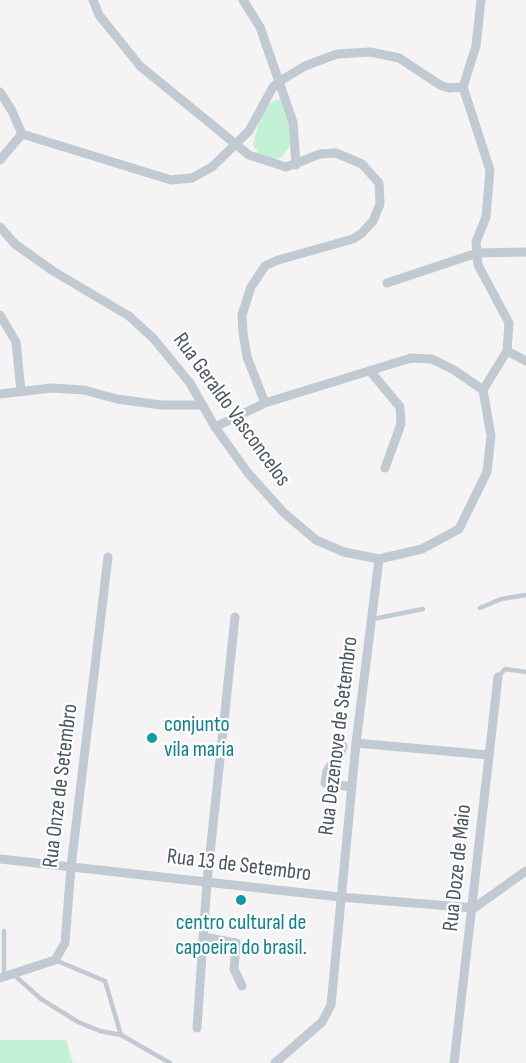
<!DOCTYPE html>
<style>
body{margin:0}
canvas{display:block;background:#f5f3f3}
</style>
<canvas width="526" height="1063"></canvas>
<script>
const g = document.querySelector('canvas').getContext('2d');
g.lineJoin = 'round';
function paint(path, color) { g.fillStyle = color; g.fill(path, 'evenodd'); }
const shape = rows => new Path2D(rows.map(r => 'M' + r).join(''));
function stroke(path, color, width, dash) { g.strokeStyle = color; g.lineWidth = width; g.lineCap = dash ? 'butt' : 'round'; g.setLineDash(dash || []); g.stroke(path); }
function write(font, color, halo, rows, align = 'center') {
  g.font = font + ' "Sofia Sans Condensed",sans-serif'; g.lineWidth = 4.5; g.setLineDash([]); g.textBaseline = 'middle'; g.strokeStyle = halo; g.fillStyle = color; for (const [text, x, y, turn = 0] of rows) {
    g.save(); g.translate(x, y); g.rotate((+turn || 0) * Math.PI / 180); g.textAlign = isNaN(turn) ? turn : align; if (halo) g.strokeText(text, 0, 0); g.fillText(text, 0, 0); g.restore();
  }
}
paint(shape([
 [275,100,281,100,288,112,290,145,282,157,271,160,259,154,253,145,259,121,267,106],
 [0,1040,66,1040,73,1063,0,1063]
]), '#c3f1d5');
stroke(shape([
 [480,608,501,599,526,595],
 [373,619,423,609],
 [498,677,505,669,526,672],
 [55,960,105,981,121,1035],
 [13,974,41,999,78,1022,100,1031,121,1035,170,1063],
 [4,977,4,931]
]), '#c1cad2', 4.5);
stroke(shape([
 [93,0,99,15,140,66,249,155,286,167,320,154,336,153,362,164,379,183,380,204,373,221,362,233,353,239,278,260,265,266,251,287,242,315,243,333,247,357,265,403],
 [243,0,260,27,293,122,296,165],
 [463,87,476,46,481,0],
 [0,92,12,111,22,134],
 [0,160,22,134,171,180,192,178,212,167,249,131,273,87,280,81,305,66,337,54,370,52,399,58,440,85,449,88,463,87],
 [0,227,15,244,53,271,129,316,153,338,190,383,215,427,248,473,284,513,316,540,344,552,379,559,422,549,459,529,487,472,491,436,483,390,507,351,509,323,478,265,476,242,486,217,490,170,463,87],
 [387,283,477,253,526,252],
 [0,315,16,342,21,391],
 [507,351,526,361],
 [370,371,400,407,401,424,385,468],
 [0,394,51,388,84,390,117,399,161,405,203,405],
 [215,427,265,403,411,358,432,359,454,370,483,390],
 [356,743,489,755],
 [343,746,337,765,331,765,327,771,325,783,352,787],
 [0,859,340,897,474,908],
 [474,908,526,871],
 [203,937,236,943,234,969,242,986],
 [0,978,55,960,65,943,71,867,108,557],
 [197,1028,207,882,235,617],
 [275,1063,322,1022,331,1005,356,743,379,559],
 [454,1063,498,677]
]), '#c1cad2', 9);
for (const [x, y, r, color] of [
 [152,738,6,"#0f9aa8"],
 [241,900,6,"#0f9aa8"]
]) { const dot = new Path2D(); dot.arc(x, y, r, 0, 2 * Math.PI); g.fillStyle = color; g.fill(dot); stroke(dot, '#fff', 2); }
write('22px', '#4a5661', '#fff', [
 ["Rua Geraldo Vasconcelos",231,410,54],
 ["Rua Dezenove de Setembro",339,736,-83],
 ["Rua Onze de Setembro",61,786,-83],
 ["Rua 13 de Setembro",239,866,7],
 ["Rua Doze de Maio",458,868,-84]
]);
write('22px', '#0d838f', '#fff', [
 ["conjunto",164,725],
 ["vila maria",164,750],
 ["centro cultural de",241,923,"center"],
 ["capoeira do brasil.",241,948,"center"]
], 'left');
</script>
